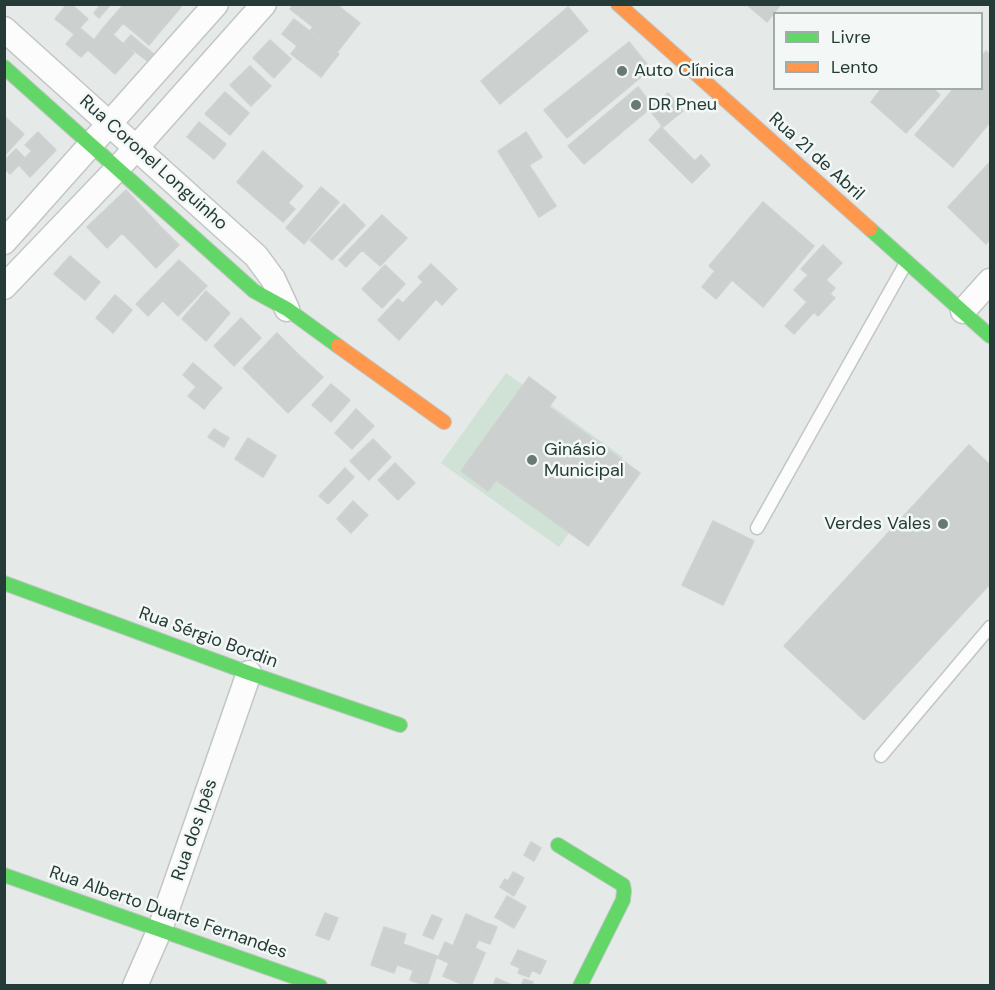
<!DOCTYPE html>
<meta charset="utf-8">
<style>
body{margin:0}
#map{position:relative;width:995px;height:990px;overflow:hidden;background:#e5e9e7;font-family:"DM Sans",sans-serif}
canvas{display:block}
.frame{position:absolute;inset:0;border:6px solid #243b37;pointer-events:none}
.legend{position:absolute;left:773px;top:12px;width:210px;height:78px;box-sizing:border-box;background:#f3f8f6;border:2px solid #a0acaa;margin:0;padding:8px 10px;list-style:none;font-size:18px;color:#243b37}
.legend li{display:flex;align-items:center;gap:12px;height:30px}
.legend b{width:30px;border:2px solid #a0acaa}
</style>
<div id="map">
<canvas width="995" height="990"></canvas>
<div class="frame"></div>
<ul class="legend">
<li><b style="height:8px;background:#63d668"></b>Livre</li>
<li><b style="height:8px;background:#ff974d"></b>Lento</li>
</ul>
</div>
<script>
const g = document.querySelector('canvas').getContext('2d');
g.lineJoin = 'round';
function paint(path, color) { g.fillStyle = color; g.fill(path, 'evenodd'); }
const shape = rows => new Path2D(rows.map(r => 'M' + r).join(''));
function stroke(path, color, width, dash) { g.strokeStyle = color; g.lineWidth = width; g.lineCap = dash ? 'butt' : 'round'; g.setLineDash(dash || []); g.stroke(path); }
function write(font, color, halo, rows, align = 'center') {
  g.font = font + ' "DM Sans",sans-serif'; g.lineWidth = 5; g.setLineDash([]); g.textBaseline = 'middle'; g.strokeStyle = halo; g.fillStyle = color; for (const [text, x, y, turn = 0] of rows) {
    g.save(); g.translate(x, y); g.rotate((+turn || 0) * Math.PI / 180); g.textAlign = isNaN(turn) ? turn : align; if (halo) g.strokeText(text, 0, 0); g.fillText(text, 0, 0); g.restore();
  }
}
paint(shape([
 [506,373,623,457,559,547,441,463]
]), '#d0e1d6');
const building = shape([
 [67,4,71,4,88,19,74,34,55,19,67,4],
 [101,4,111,4,99,18,94,13,101,4],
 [124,4,136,4,163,28,149,45,123,23,113,35,104,27,124,4],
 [136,4,179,4,181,7,163,28,136,4],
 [294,4,301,4,305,7,307,4,336,4,360,23,337,52,310,31,313,27,290,9,294,4],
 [746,4,781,4,767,22,746,4],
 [568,7,588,31,500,104,481,81,568,7],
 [294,19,339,54,321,77,291,54,297,46,282,34,294,19],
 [104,27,134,53,115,74,88,50,81,57,66,44,80,28,94,40,104,27],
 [131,35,156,56,150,63,124,43,131,35],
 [270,40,291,59,274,78,253,58,270,40],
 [629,42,651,69,567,138,544,110,629,42],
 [986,51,990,55,990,122,953,167,915,135,954,88,982,88,982,56,986,51],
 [250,66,271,86,251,106,230,85,250,66],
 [638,87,653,106,584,164,568,146,638,87],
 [882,88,933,88,940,95,906,133,871,102,882,88],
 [225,92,249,113,230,135,205,114,225,92],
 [668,93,683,111,663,127,649,109,668,93],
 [4,116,24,134,4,156,4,116],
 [199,122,226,144,214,159,187,137,199,122],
 [661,127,695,161,701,155,710,165,692,183,649,140,661,127],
 [38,132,56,150,30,177,19,165,10,174,4,168,4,161,16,149,25,158,32,151,25,145,38,132],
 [526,132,542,157,513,175,498,151,526,132],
 [263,151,282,168,256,199,237,182,263,151],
 [990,162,990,239,986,244,948,207,990,162],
 [529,165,556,206,539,217,513,175,529,165],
 [282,168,303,186,288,203,295,209,283,222,256,199,282,168],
 [321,187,339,202,304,244,286,228,321,187],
 [126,190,160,226,137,248,122,233,107,248,87,227,126,190],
 [763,202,814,246,763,307,732,280,716,299,702,287,715,271,709,266,763,202],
 [344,204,365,225,332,260,310,240,344,204],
 [382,215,407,238,380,266,362,250,346,267,339,260,382,215],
 [160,226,179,245,156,268,137,248,160,226],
 [823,245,842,263,826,280,835,288,830,294,835,298,818,316,814,312,794,334,785,326,807,302,794,290,808,275,801,269,823,245],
 [70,256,100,282,85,300,54,274,70,256],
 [179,260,191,271,148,316,136,304,179,260],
 [431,264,457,289,442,305,436,299,399,340,378,320,398,299,403,303,423,282,418,277,431,264],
 [385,265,405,284,382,308,362,289,385,265],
 [191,271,207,286,178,316,163,301,191,271],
 [206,291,230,313,206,341,182,319,206,291],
 [115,295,132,310,113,333,96,318,115,295],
 [241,318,261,338,234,366,214,346,241,318],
 [277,333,298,354,264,389,243,368,277,333],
 [298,354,323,377,288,413,264,389,298,354],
 [193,363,222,388,211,400,183,375,193,363],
 [529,377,556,397,488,491,461,471,529,377],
 [331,384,350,400,331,422,312,405,331,384],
 [196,387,211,400,204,409,188,396,196,387],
 [549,407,640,473,588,546,496,480,549,407],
 [356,409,374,426,352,449,335,433,356,409],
 [214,429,229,438,224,447,208,437,214,429],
 [248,438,276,456,263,477,235,459,248,438],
 [373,439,391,457,369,480,350,461,373,439],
 [969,445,990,465,990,584,864,720,784,646,969,445],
 [395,463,415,483,398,500,378,480,395,463],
 [345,468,354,477,328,504,319,496,345,468],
 [353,501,368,515,351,533,337,519,353,501],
 [713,521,754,541,723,605,682,585,713,521],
 [531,842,541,848,534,861,524,855,531,842],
 [513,872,524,878,514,896,500,887,505,879,508,881,513,872],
 [507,896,526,907,514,928,495,917,507,896],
 [325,913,338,918,329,940,316,935,325,913],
 [466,914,486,923,475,948,485,953,471,986,466,986,443,976,449,963,438,958,445,942,453,946,466,914],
 [432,915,442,919,433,939,423,935,432,915],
 [486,923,497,927,490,944,479,940,486,923],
 [384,927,406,934,403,944,420,950,413,970,397,965,394,973,371,965,384,927],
 [420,950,437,956,427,986,410,980,420,950],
 [518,950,546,961,540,974,532,970,529,977,518,973,520,968,511,964,518,950],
 [496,978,514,986,493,986,496,978],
 [524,979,533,982,532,986,521,986,524,979]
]);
paint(building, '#ccd0cf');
stroke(building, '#ced2d0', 1.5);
const lane = shape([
 [757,528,906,263],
 [881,756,990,627]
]);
const street = shape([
 [4,29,256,256,273,279,287,309],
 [4,242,216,4],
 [4,287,118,168,264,4],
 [963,311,990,281],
 [135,986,160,929,249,673]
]);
const fast = shape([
 [4,67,254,291,287,309,338,346],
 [870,229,990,336],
 [4,583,249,673,400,725],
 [558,845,623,885,624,891,623,900,580,986],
 [4,875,320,986]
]);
const slow = shape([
 [618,4,870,229],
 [338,346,444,422]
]);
stroke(lane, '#c2c6c4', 15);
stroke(street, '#c2c6c4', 27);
stroke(fast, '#c0c7c5', 16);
stroke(slow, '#c0c7c5', 16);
stroke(lane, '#fbfcfb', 12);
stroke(street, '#fbfcfb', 24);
stroke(fast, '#63d668', 14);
stroke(slow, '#ff974d', 14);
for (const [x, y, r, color] of [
 [622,71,6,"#687875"],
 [636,105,6,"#687875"],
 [532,460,6,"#687875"],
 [943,524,6,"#687875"]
]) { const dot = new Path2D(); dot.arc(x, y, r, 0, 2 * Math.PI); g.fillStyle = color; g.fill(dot); stroke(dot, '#f3f8f6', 2); }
write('18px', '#243b37', '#f3f8f6', [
 ["Auto Clínica",634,71],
 ["DR Pneu",648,105],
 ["Ginásio",544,450],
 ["Municipal",544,471],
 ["Verdes Vales",931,524,"right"]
], 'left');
write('18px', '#243b37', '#f3f8f6', [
 ["Rua 21 de Abril",816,157,42],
 ["Rua Coronel Longuinho",153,163,42],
 ["Rua Sérgio Bordin",208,638,20],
 ["Rua dos Ipês",195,830,-71],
 ["Rua Alberto Duarte Fernandes",168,913,19]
]);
</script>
